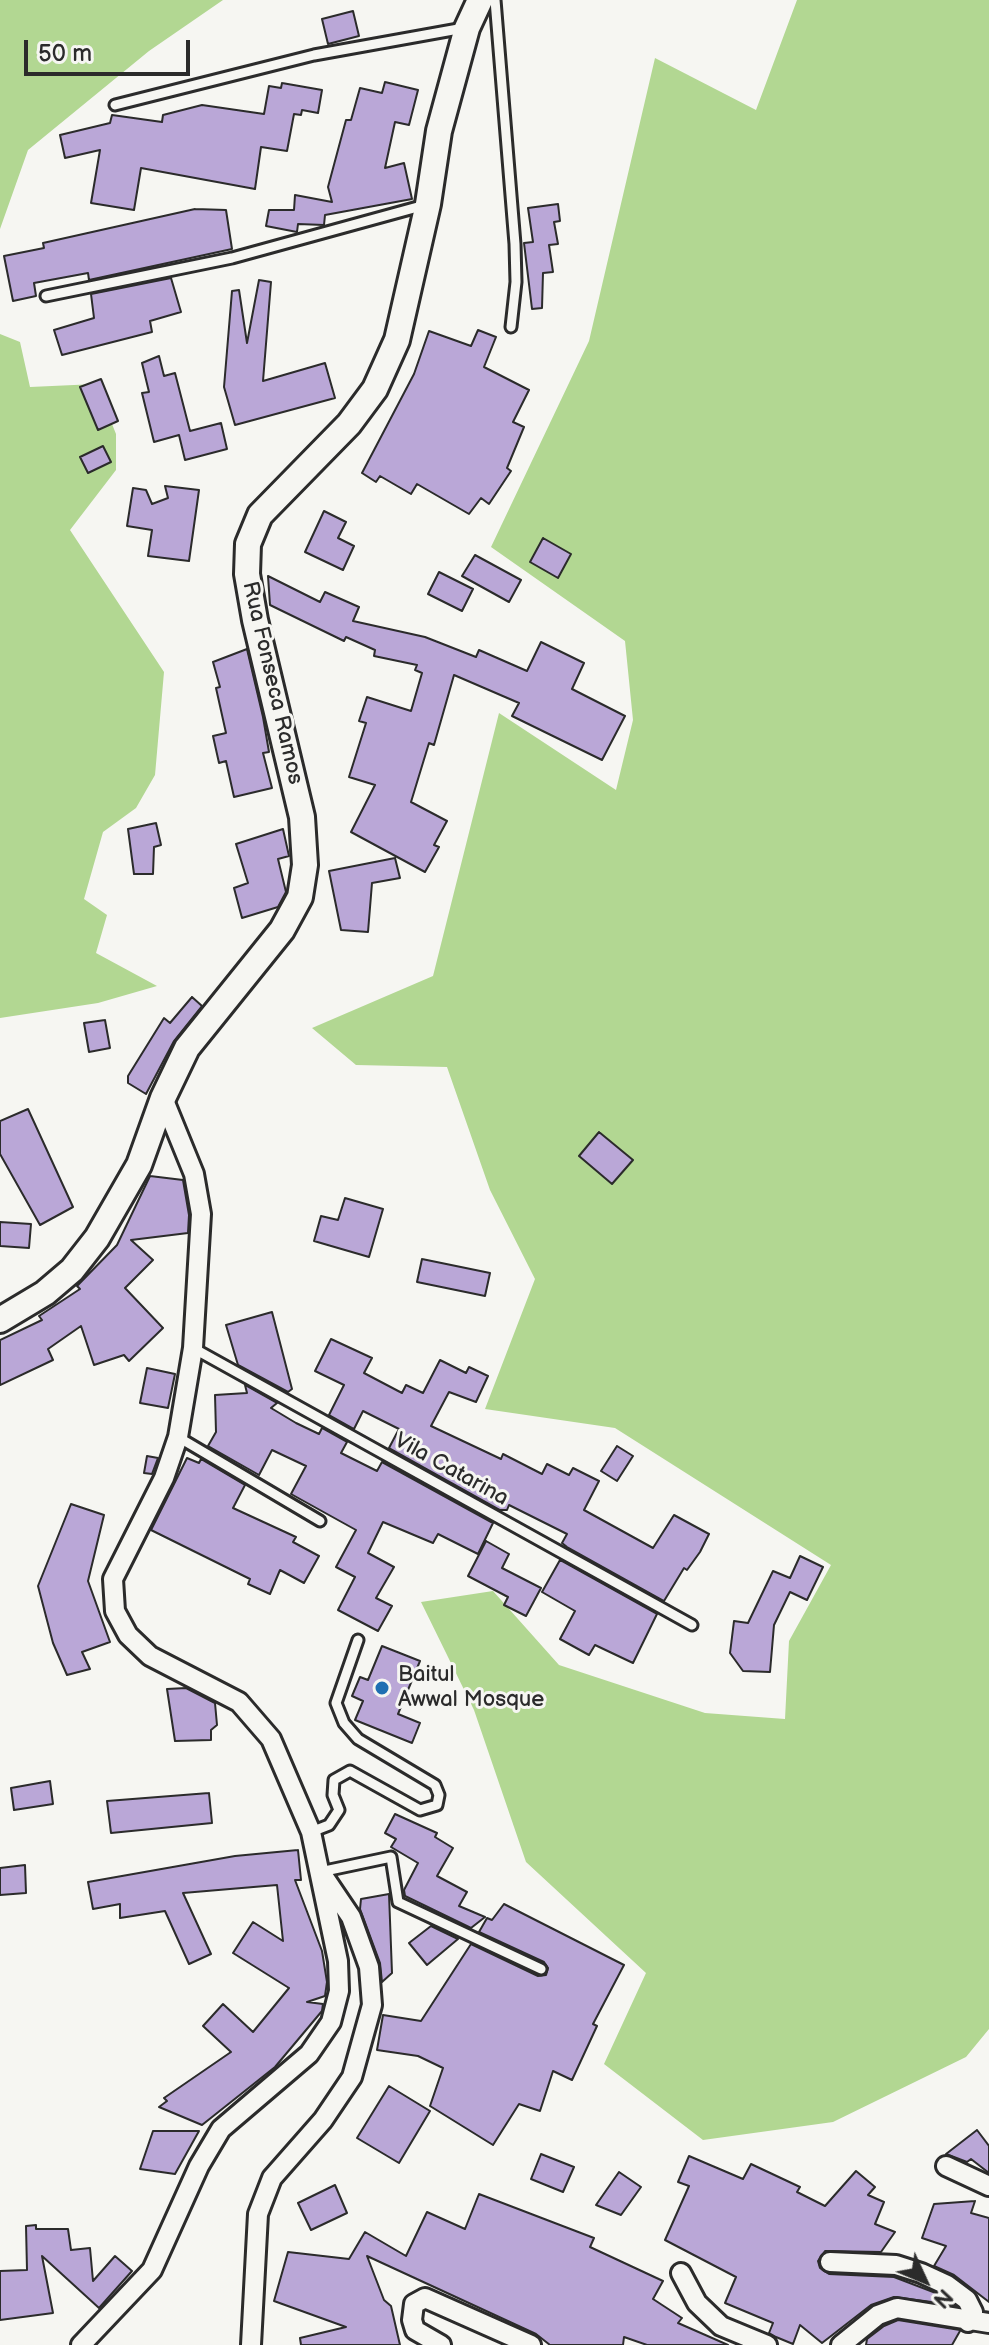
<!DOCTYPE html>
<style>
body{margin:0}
#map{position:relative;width:989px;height:2345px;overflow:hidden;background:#f6f6f2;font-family:"Balsamiq Sans",sans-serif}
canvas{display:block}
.north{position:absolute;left:885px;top:2241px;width:80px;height:80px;-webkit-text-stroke:6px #f6f6f2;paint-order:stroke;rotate:134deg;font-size:22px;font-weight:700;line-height:32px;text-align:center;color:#2b2b2b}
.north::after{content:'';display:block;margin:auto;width:28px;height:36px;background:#2b2b2b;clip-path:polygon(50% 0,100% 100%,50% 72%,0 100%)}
.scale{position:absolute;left:24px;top:40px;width:166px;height:36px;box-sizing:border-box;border:4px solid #2b2b2b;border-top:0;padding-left:10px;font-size:24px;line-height:28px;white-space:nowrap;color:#2b2b2b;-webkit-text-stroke:6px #f6f6f2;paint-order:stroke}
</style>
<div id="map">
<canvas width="989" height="2345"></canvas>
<div class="north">N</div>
<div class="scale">50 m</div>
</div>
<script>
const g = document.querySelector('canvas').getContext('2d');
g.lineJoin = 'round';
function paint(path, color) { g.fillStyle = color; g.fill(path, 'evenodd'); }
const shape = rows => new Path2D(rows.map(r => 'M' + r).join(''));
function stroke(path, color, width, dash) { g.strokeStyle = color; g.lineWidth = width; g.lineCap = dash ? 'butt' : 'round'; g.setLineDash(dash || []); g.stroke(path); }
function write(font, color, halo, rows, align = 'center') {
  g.font = font + ' "Balsamiq Sans",sans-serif'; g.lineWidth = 6; g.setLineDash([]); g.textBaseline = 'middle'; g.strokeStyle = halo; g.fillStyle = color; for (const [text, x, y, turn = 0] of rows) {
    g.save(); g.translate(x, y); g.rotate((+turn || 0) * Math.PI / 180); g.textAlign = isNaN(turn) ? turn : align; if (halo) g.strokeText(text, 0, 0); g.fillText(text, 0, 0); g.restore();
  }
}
paint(shape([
 [0,0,223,0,149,51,28,150,0,229],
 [797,0,989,0,989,2029,966,2057,833,2122,703,2140,604,2064,646,1973,526,1862,474,1710,421,1602,493,1591,559,1665,705,1713,785,1719,789,1641,831,1565,615,1428,485,1409,535,1279,490,1190,447,1067,356,1065,312,1028,433,976,499,713,616,790,633,720,625,641,491,547,589,341,655,58,756,110],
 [0,334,20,342,30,387,96,384,116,434,116,470,70,530,164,672,155,775,136,808,103,832,84,899,107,915,96,953,157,986,98,1003,0,1018]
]), '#b2d792');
const building = shape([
 [353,11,359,36,328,44,322,19,353,11],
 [385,82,418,90,409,125,395,122,385,168,404,163,412,199,325,215,324,225,298,224,297,232,266,226,269,210,294,210,295,195,332,202,328,187,346,120,351,120,360,88,382,93,385,82],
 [282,83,322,90,318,113,302,110,301,115,294,114,287,151,261,147,255,189,141,168,134,210,91,203,100,150,65,158,60,135,110,123,112,115,162,122,163,115,202,105,264,114,269,86,281,88,282,83],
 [558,204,560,221,554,222,558,244,549,245,553,272,543,273,542,308,532,309,524,243,533,242,528,208,558,204],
 [195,209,226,210,232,249,89,280,88,273,34,283,36,296,13,301,4,256,44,248,43,243,195,209],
 [171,278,181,312,150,321,152,332,62,355,54,330,94,318,91,294,171,278],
 [259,280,271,282,263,381,325,363,335,398,235,425,224,387,232,291,239,290,247,343,259,280],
 [478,330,496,337,484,367,529,390,513,422,524,427,507,468,511,471,489,504,481,498,469,514,417,484,411,494,380,476,376,482,362,473,414,374,429,331,471,346,478,330],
 [159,356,164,376,175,373,190,431,221,423,227,449,185,460,179,435,154,442,142,393,149,392,142,363,159,356],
 [101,379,118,421,98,430,80,387,101,379],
 [103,446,111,462,88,473,80,457,103,446],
 [165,486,199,490,189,561,148,556,152,530,127,526,133,488,146,490,152,504,168,498,165,486],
 [324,511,346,522,338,538,354,546,343,570,305,552,324,511],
 [543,538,571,554,558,578,530,562,543,538],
 [475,555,521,580,509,602,462,576,475,555],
 [439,572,473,589,462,611,428,594,439,572],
 [268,576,320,602,325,592,359,607,353,621,425,637,476,657,479,650,527,671,541,642,584,663,572,689,625,716,602,760,512,716,519,703,454,675,434,745,429,743,411,802,447,821,434,845,439,847,425,872,351,832,375,785,349,777,366,723,359,721,367,697,411,711,422,673,415,670,417,665,374,656,375,650,346,637,344,641,270,605,268,576],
 [247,649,263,717,269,752,263,753,272,788,234,797,226,761,219,763,213,736,226,733,216,688,220,687,213,662,247,649],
 [156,823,161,845,154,847,153,874,134,874,128,829,156,823],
 [283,829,289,856,278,859,286,892,278,907,242,918,234,888,248,883,236,844,283,829],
 [395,858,400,878,372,883,368,932,341,930,329,871,395,858],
 [192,997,202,1006,174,1041,146,1094,128,1083,128,1076,164,1018,170,1023,192,997],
 [105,1020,110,1048,89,1052,84,1023,105,1020],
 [28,1109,73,1207,40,1225,0,1154,0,1121,28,1109],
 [599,1132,633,1160,612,1184,579,1156,599,1132],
 [150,1176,183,1180,189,1215,188,1233,131,1240,153,1260,125,1288,163,1328,129,1361,124,1355,94,1365,81,1326,48,1349,53,1360,0,1385,0,1340,42,1320,39,1316,80,1289,77,1286,117,1245,150,1176],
 [345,1198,383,1209,369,1257,314,1241,321,1216,338,1220,345,1198],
 [0,1222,31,1224,29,1248,0,1246,0,1222],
 [422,1259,490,1273,485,1296,417,1282,422,1259],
 [272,1312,292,1389,288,1392,238,1365,226,1325,272,1312],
 [331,1339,372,1358,364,1373,402,1393,406,1385,423,1393,440,1360,466,1373,469,1367,488,1376,476,1402,449,1392,431,1426,501,1459,503,1454,542,1474,547,1464,569,1475,573,1468,599,1481,584,1510,653,1548,674,1515,709,1534,700,1552,687,1570,684,1568,664,1601,567,1547,562,1543,567,1534,509,1505,507,1510,500,1510,389,1448,399,1429,363,1411,354,1429,329,1415,344,1385,315,1371,331,1339],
 [147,1368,175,1374,168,1408,140,1403,147,1368],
 [245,1385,277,1403,271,1408,296,1423,319,1434,322,1428,347,1442,341,1453,377,1471,382,1462,493,1523,478,1554,438,1534,433,1543,383,1522,368,1553,394,1567,376,1598,392,1606,378,1631,338,1610,355,1577,336,1567,356,1530,291,1494,306,1466,272,1450,259,1475,208,1446,216,1432,215,1395,247,1393,245,1385],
 [617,1446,633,1456,617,1481,601,1471,617,1446],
 [147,1456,158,1458,152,1474,144,1473,147,1456],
 [187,1458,199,1463,201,1459,245,1485,233,1508,296,1537,293,1542,319,1556,304,1583,280,1570,270,1594,248,1584,250,1579,151,1530,187,1458],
 [71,1504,104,1515,88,1581,110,1642,82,1652,90,1669,67,1675,53,1643,38,1586,71,1504],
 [486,1541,509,1554,502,1568,541,1588,526,1616,504,1605,508,1597,468,1576,486,1541],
 [800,1556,823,1567,807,1600,790,1592,774,1625,770,1672,743,1671,730,1653,734,1621,748,1623,773,1571,790,1578,800,1556],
 [560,1560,657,1614,633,1663,595,1645,589,1655,560,1639,575,1611,542,1592,560,1560],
 [382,1646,420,1661,398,1714,420,1723,412,1743,355,1720,363,1701,352,1696,360,1677,368,1680,382,1646],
 [167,1689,186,1688,215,1703,217,1725,211,1730,211,1740,175,1741,167,1689],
 [50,1781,53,1804,14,1810,11,1788,50,1781],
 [209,1793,212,1823,111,1833,107,1801,209,1793],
 [395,1814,437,1833,435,1837,453,1848,437,1876,467,1892,459,1906,485,1917,471,1928,405,1896,404,1890,418,1863,391,1847,396,1839,385,1833,395,1814],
 [298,1850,301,1880,295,1880,322,1951,327,1982,325,1996,307,2002,323,2004,322,2011,275,2067,202,2125,159,2107,167,2101,164,2098,231,2052,203,2026,223,2004,253,2032,289,1988,233,1953,253,1922,283,1941,277,1885,183,1893,211,1954,189,1964,165,1911,120,1918,120,1904,93,1909,88,1882,235,1856,298,1850],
 [25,1865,26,1893,0,1895,0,1868,25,1865],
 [389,1894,392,1973,382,1982,380,1963,360,1909,361,1899,389,1894],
 [504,1904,624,1965,593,2024,597,2026,572,2080,553,2071,540,2111,519,2104,493,2145,430,2106,443,2068,418,2056,377,2050,383,2015,421,2021,471,1944,538,1976,546,1975,548,1968,544,1962,479,1932,487,1918,492,1920,504,1904],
 [431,1926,458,1939,427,1965,409,1943,431,1926],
 [389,2086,430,2111,399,2163,357,2138,389,2086],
 [977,2130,989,2146,989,2173,971,2159,967,2162,946,2154,977,2130],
 [153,2131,199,2131,175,2174,140,2169,153,2131],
 [541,2154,574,2167,563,2192,531,2179,541,2154],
 [689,2156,743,2179,751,2164,800,2187,797,2192,825,2206,856,2171,875,2187,868,2195,884,2202,875,2224,895,2232,881,2252,825,2251,818,2261,820,2268,829,2274,894,2277,941,2295,954,2305,894,2297,871,2305,822,2343,800,2325,793,2344,776,2337,769,2333,773,2323,725,2303,736,2277,665,2240,689,2186,678,2182,689,2156],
 [619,2172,641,2187,621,2215,596,2205,619,2172],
 [335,2185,347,2213,311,2230,298,2203,335,2185],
 [479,2194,594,2238,590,2247,663,2281,653,2299,682,2318,678,2323,728,2345,647,2345,624,2337,623,2345,550,2345,536,2334,367,2256,384,2300,391,2306,400,2345,301,2345,300,2338,346,2327,274,2301,288,2252,349,2259,365,2232,406,2256,427,2212,465,2229,479,2194],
 [975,2201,971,2213,989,2218,989,2302,954,2275,934,2266,946,2246,922,2238,934,2204,975,2201],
 [36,2225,36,2229,68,2229,71,2250,90,2248,93,2281,115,2256,132,2271,99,2308,42,2256,53,2313,0,2320,0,2271,27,2270,26,2226,36,2225],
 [898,2320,960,2330,960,2331,952,2345,866,2345,867,2339,884,2326,898,2320]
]);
paint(building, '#baa7d7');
stroke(building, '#2b2b2b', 2);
const service = shape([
 [495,0,515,244,516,282,511,327],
 [115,105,314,55,464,28],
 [46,296,232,258,425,205],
 [193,1348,692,1625],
 [178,1437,320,1521],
 [311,1832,329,1825,339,1810,333,1795,334,1780,350,1771,420,1810,437,1805,439,1795,435,1785,358,1739,344,1723,336,1703,358,1640],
 [320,1872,391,1857,398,1902,541,1969]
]);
const minor = shape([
 [946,2166,989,2186],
 [830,2262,896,2265,921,2273,947,2285,967,2300,973,2312,968,2322],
 [681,2273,697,2303,721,2326,767,2345],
 [81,2345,152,2270,199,2166,221,2129,309,2054,331,2022,339,1991,338,1961,311,1832,271,1739,239,1702,150,1656,128,1635,115,1611,113,1579,164,1478,178,1437,193,1348,201,1214,194,1174,163,1098],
 [251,2345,258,2214,272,2178,323,2120,352,2077,372,2005,369,1967,351,1917,324,1877],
 [441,2345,415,2330,412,2320,414,2304,425,2298,531,2345],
 [841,2345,878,2315,897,2308,989,2323]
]);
const tertiary = shape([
 [0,1320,45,1293,72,1270,97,1238,139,1165,163,1098,187,1048,282,930,300,897,305,865,302,817,255,620,247,574,248,544,260,515,349,424,375,389,397,340,428,204,439,131,467,28,480,0]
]);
stroke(service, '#2b2b2b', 15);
stroke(minor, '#2b2b2b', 24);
stroke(tertiary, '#2b2b2b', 30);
stroke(service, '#f6f6f2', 9);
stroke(minor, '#f6f6f2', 18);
stroke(tertiary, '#f6f6f2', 24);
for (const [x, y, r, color] of [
 [382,1688,8,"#1f6fb2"]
]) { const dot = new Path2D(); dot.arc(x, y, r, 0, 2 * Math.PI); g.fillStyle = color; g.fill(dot); stroke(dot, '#f6f6f2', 3); }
write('22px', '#2b2b2b', '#f6f6f2', [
 ["Rua Fonseca Ramos",272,683,77],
 ["Vila Catarina",451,1470,29]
]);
write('22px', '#2b2b2b', '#f6f6f2', [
 ["Baitul",398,1675],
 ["Awwal Mosque",398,1700]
], 'left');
</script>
